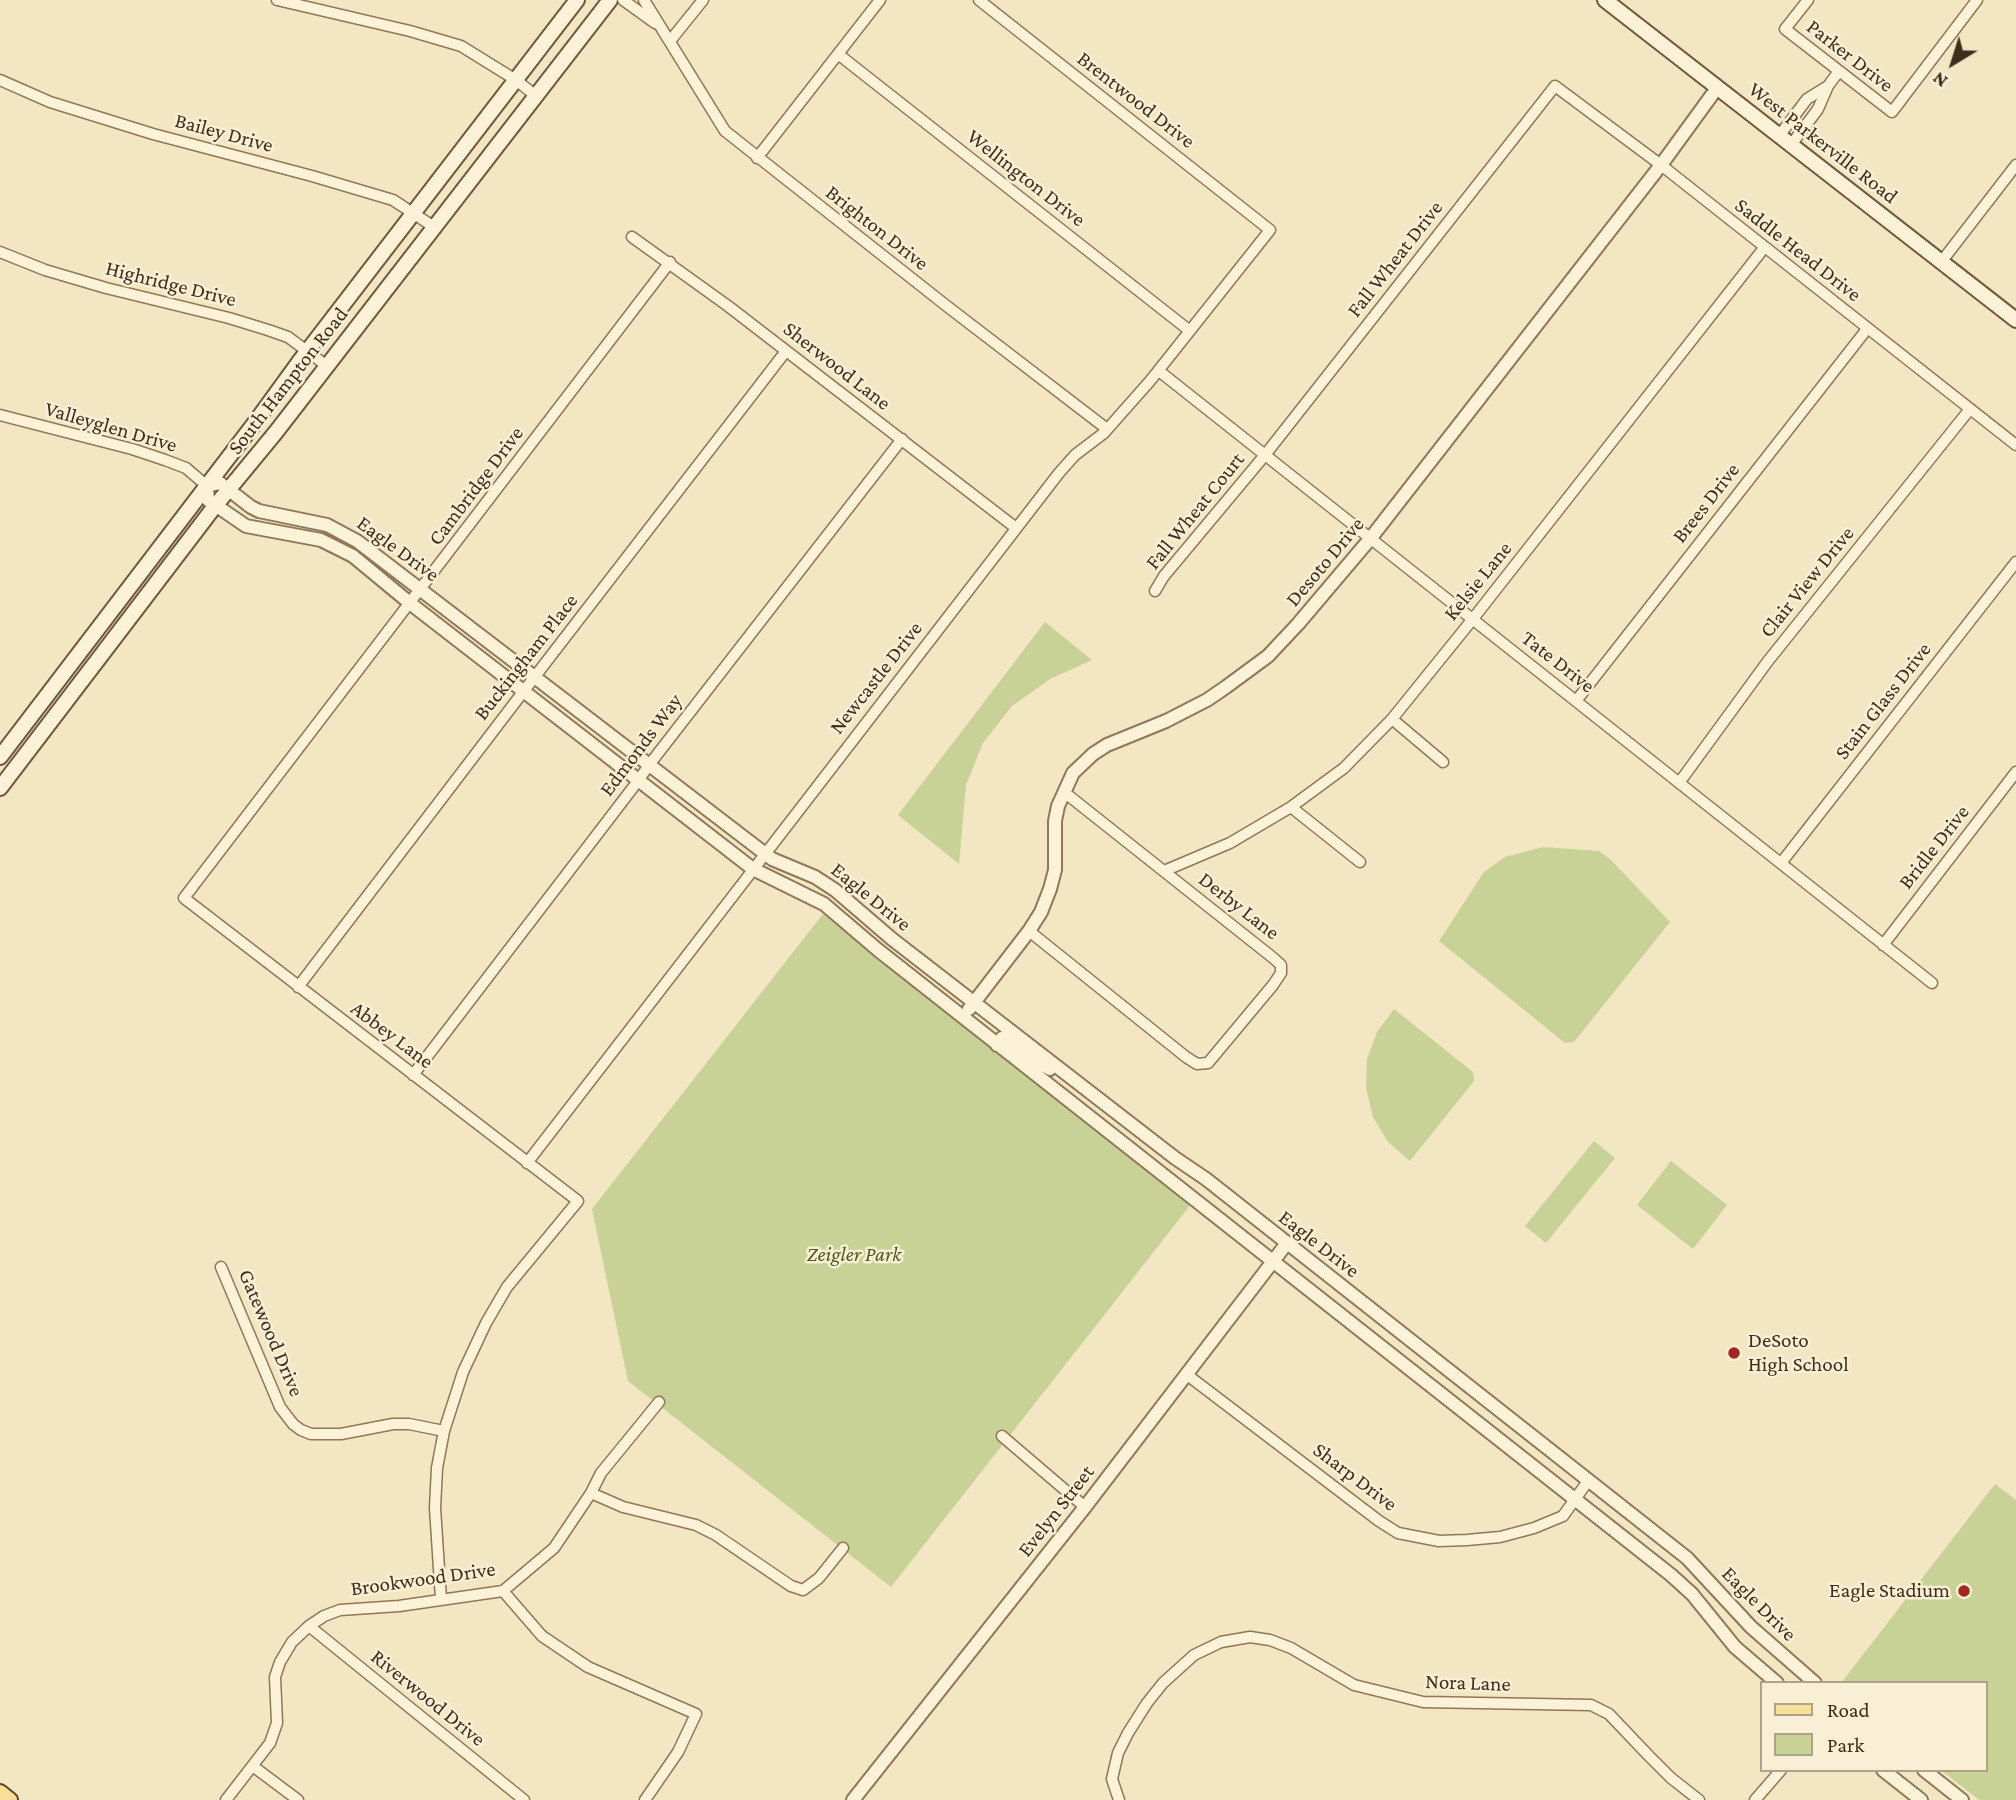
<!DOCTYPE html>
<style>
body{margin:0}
#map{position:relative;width:2016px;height:1800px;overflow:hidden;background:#f2e6c3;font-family:"Crimson Pro",serif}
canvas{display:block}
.legend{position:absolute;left:1760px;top:1681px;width:228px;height:91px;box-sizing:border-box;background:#f9efd4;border:2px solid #aea28b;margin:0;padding:9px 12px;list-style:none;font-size:21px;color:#3d2e1d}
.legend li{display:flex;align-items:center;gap:14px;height:35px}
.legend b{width:35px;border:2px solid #aea28b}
.north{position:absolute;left:1918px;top:28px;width:70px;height:70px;-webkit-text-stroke:5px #f9efd4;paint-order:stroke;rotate:218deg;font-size:19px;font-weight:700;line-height:28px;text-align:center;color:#3d2e1d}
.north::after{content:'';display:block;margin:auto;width:24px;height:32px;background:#3d2e1d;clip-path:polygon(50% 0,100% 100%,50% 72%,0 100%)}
</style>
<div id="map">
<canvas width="2016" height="1800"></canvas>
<ul class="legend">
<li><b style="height:9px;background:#f8de98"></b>Road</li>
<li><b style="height:19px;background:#c8d296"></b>Park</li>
</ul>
<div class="north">N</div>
</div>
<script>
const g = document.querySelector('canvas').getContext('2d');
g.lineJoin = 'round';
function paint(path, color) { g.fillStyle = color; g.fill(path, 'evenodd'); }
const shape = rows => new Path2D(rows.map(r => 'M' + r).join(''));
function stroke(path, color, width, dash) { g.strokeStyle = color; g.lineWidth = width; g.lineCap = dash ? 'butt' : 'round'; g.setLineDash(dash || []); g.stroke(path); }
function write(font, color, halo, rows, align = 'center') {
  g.font = font + ' "Crimson Pro",serif'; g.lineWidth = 5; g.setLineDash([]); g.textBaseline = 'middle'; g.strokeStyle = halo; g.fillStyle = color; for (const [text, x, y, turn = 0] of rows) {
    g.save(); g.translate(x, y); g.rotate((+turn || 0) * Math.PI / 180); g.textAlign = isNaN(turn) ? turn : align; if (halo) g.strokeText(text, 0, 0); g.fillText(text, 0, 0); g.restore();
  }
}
paint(shape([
 [1045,622,1092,660,1050,679,1012,706,983,743,966,785,959,864,898,815],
 [1543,847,1599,851,1611,860,1670,922,1574,1042,1565,1043,1439,941,1484,872,1505,857],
 [823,914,1192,1203,891,1587,628,1381,592,1209],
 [1394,1009,1473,1072,1474,1081,1410,1161,1388,1142,1373,1117,1366,1088,1367,1059,1377,1032],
 [1594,1141,1615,1158,1546,1243,1525,1226],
 [1671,1161,1727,1205,1693,1249,1637,1205],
 [1995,1484,2016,1500,2016,1800,1979,1800,1941,1770,1986,1770,1986,1683,1841,1683]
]), '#c8d296');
const minor = shape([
 [277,0,410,31,461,46,516,80,536,96],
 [623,0,655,23],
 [644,0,725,131,948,307,1107,429],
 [1808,0,1785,29,1892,112,1977,0],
 [670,41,703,0],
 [838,54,1190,331],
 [0,80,50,102,153,134,312,176,393,200,434,227],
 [1779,136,1807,99,1828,86],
 [1791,145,1818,109,1828,86,1839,71],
 [757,158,880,0],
 [632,237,728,306,1016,528],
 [0,252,45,270,106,288,229,318,268,330,288,337,327,366],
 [1942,261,2016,165],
 [1159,371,1932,983],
 [0,415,132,449,165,460,186,468,207,486],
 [1155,591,1164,576,1265,455,1555,86,1661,165,2016,445],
 [1576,701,1867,329],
 [1392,719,1443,762],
 [1679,783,1768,661,1970,409],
 [1291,807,1360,862],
 [1781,863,2016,562],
 [1164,871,1230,843,1291,807,1344,768,1392,719,1472,620,1764,248],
 [1029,931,1186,1057,1197,1064,1208,1063,1273,985,1281,973,1281,965,1272,957,1064,792],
 [1883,945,2016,772],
 [298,987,523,692,786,351],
 [413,1075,638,781,649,765,902,439],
 [527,1163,1059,473,1075,455,1104,433,1150,381,1270,230,979,0],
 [221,1267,280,1407,293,1424,301,1430,311,1434,341,1434,393,1424,409,1424,444,1431],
 [1186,1374,1379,1521,1398,1533,1439,1541,1467,1540,1500,1537,1534,1528,1563,1516,1588,1481],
 [1002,1436,1085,1507],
 [591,1493,623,1507,696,1525,716,1535,791,1586,803,1590,819,1578,843,1548],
 [503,1591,542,1636,588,1667,696,1714,678,1752,645,1800],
 [441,1599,435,1508,437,1468,444,1431,463,1372,486,1323,507,1287,578,1201,184,898,670,262],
 [309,1626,524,1800],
 [254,1767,298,1800],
 [226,1800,270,1743,277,1723,275,1677,280,1662,292,1642,309,1626,324,1616,340,1610,399,1606,503,1591,554,1548,591,1493,601,1473,659,1402],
 [1119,1800,1112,1779,1118,1753,1128,1733,1147,1703,1163,1683,1194,1655,1221,1642,1250,1637,1270,1640,1291,1648,1354,1685,1423,1702,1591,1705,1609,1714,1648,1755,1671,1778,1699,1800],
 [1755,1800,1781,1770]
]);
const tertiary = shape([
 [969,1009,1029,931,1041,912,1050,889,1055,870,1055,821,1058,806,1073,773,1093,754,1107,745,1166,721,1207,700,1226,687,1268,656,1298,624,1370,539,1661,165,1717,88],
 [997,1045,1002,1038,1005,1037,1033,1060,1050,1069],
 [1777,1683,1735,1647,1692,1594,1671,1575,878,950,824,904,753,869,411,604,353,556,321,540,246,526,208,500,207,486,220,483,251,507,259,511,327,525,357,541,772,859,815,877,835,890,892,939,1175,1158,1206,1179,1687,1558,1751,1627,1815,1683],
 [1883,1770,1921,1800],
 [1924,1770,1962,1800],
 [853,1800,1085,1507,1287,1243]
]);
const secondary = shape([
 [1605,0,2016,320],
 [0,757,254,424,299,362,577,0],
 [0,788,215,506,276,432,610,0]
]);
const primary = shape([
 [0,1792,10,1800]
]);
stroke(minor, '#8f7758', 13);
stroke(tertiary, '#8f7758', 16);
stroke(secondary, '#70583b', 18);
stroke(primary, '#5c452c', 18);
stroke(minor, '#fcf2d8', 10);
stroke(tertiary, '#fcf2d8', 12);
stroke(secondary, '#fcf2d8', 14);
stroke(primary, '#f8de98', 14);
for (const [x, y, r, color] of [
 [1734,1353,7,"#a32622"],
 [1964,1591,7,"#a32622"]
]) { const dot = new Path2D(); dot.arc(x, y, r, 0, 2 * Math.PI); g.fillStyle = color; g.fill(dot); stroke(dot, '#f9efd4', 2.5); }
write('21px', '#3d2e1d', '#f9efd4', [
 ["Parker Drive",1850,56,38],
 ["Brentwood Drive",1136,100,38],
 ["Bailey Drive",224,133,15],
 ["West Parkerville Road",1823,143,38],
 ["Wellington Drive",1026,178,38],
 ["Brighton Drive",877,228,38],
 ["Saddle Head Drive",1798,250,38],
 ["Fall Wheat Drive",1395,259,-52],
 ["Highridge Drive",171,284,14],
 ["Sherwood Lane",837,366,38],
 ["South Hampton Road",288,381,-52],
 ["Valleyglen Drive",111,427,16],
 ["Cambridge Drive",476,486,-53],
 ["Brees Drive",1706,503,-52],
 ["Fall Wheat Court",1195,511,-51],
 ["Eagle Drive",398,549,36],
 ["Desoto Drive",1325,562,-50],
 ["Kelsie Lane",1478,581,-51],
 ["Clair View Drive",1807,582,-51],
 ["Buckingham Place",526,657,-52],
 ["Tate Drive",1558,662,38],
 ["Newcastle Drive",876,678,-52],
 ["Stain Glass Drive",1883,701,-52],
 ["Edmonds Way",641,745,-53],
 ["Bridle Drive",1934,847,-52],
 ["Eagle Drive",871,897,39],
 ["Derby Lane",1239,906,38],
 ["Abbey Lane",392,1035,37],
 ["Eagle Drive",1319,1244,38],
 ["Gatewood Drive",271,1333,67],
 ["Sharp Drive",1355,1477,37],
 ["Evelyn Street",1056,1511,-52],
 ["Brookwood Drive",423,1579,-8],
 ["Eagle Drive",1759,1604,45],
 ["Nora Lane",1468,1683,2],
 ["Riverwood Drive",428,1698,39]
]);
write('italic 21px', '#4b5b22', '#f9efd4', [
 ["Zeigler Park",854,1255]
]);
write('21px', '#3d2e1d', '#f9efd4', [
 ["DeSoto",1748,1341],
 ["High School",1748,1365],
 ["Eagle Stadium",1950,1591,"right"]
], 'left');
</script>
